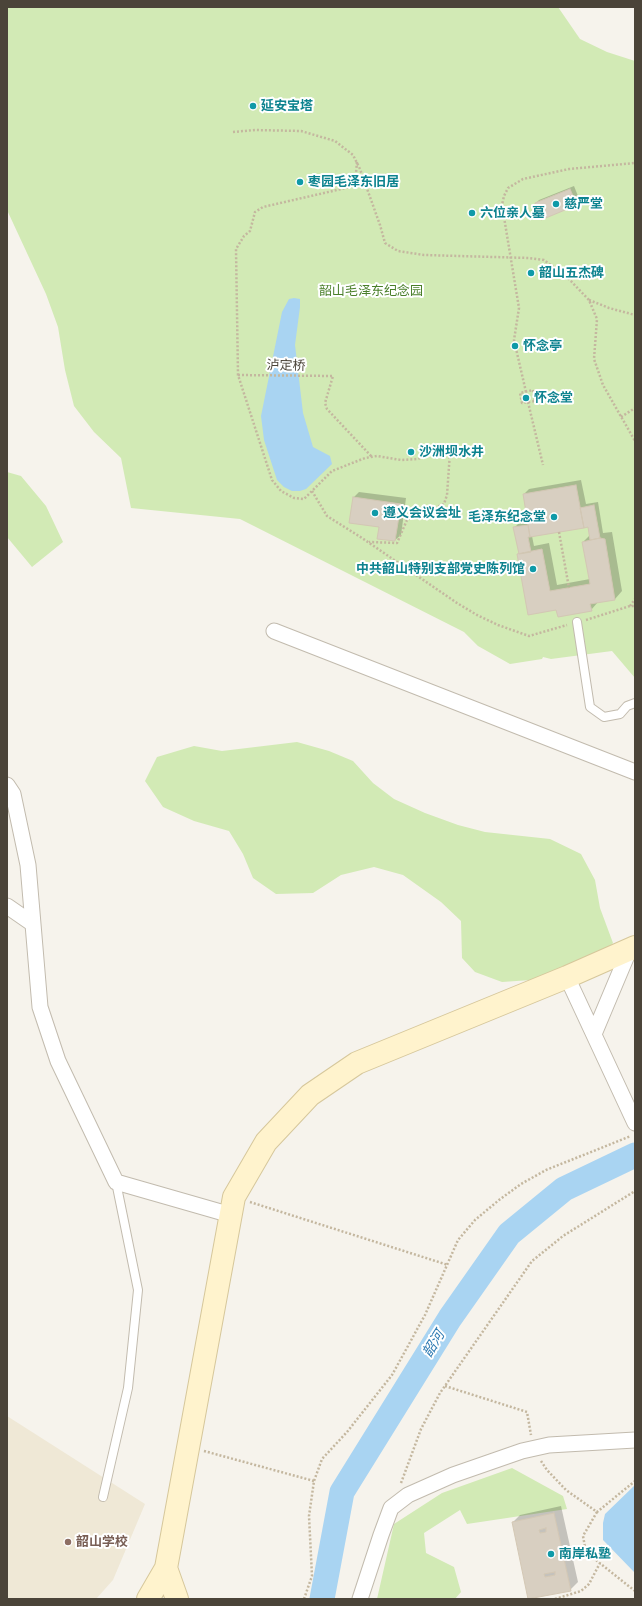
<!DOCTYPE html>
<meta charset="utf-8">
<style>
body{margin:0}
#map{position:relative;width:642px;height:1606px;overflow:hidden;background:#f6f3ec;font-family:Helvetica,sans-serif}
canvas{display:block}
.frame{position:absolute;inset:0;border:8px solid #4b4439;pointer-events:none}
</style>
<div id="map">
<canvas width="642" height="1606"></canvas>
<div class="frame"></div>
</div>
<script>
const g = document.querySelector('canvas').getContext('2d');
g.lineJoin = 'round';
function paint(path, color) { g.fillStyle = color; g.fill(path, 'evenodd'); }
const shape = rows => new Path2D(rows.map(r => 'M' + r).join(''));
function stroke(path, color, width, dash) { g.strokeStyle = color; g.lineWidth = width; g.lineCap = dash ? 'butt' : 'round'; g.setLineDash(dash || []); g.stroke(path); }
function write(font, color, halo, rows, align = 'center') {
  g.font = font + ' Helvetica,"Noto Sans SC",sans-serif'; g.lineWidth = 4; g.setLineDash([]); g.textBaseline = 'middle'; g.strokeStyle = halo; g.fillStyle = color; for (const [text, x, y, turn = 0] of rows) {
    g.save(); g.translate(x, y); g.rotate((+turn || 0) * Math.PI / 180); g.textAlign = isNaN(turn) ? turn : align; if (halo) g.strokeText(text, 0, 0); g.fillText(text, 0, 0); g.restore();
  }
}
paint(shape([
 [7,1416,145,1504,113,1580,96,1599,7,1599]
]), '#efe8d6');
paint(shape([
 [7,7,558,7,580,39,607,52,635,61,635,678,612,651,551,659,543,657,542,659,510,664,478,646,464,632,240,519,131,508,121,458,94,432,74,406,65,370,58,327,46,294,7,210],
 [7,472,21,476,46,506,63,542,32,567,7,537],
 [297,742,329,751,353,761,373,783,394,799,425,813,458,825,485,832,550,839,581,854,595,880,600,908,613,943,605,953,531,980,502,982,475,972,462,958,461,921,441,902,403,875,374,867,341,875,313,893,276,894,253,878,243,854,229,831,194,821,163,807,145,781,157,757,194,746,222,751],
 [512,1468,563,1496,567,1509,467,1524,460,1510,424,1533,426,1553,454,1567,461,1592,455,1599,377,1599,394,1524,442,1493]
]), '#d2eab5');
paint(shape([
 [294,298,300,299,300,307,295,345,303,413,313,447,330,456,332,464,306,489,300,491,292,491,284,487,277,480,264,440,261,416,282,312,289,299],
 [635,1485,635,1573,603,1540,603,1523,605,1514]
]), '#a9d4f2');
paint(shape([
 [574,186,580,201,577,204,542,218,536,203,539,200],
 [581,480,586,504,598,502,603,533,612,532,622,591,615,599,598,602,591,610,557,609,520,553,514,528,518,524,528,523,524,494,529,489],
 [589,526,590,535,583,542,590,579,557,585,549,543,534,546,532,536],
 [359,492,406,498,401,535,395,540,354,497],
 [561,1506,578,1582,570,1590,529,1598,513,1522,520,1515]
]), '#0003');
stroke(shape([
 [322,1599,342,1492,450,1318,509,1234,564,1189,635,1155]
]), '#a9d4f2', 25);
const building = shape([
 [570,189,577,205,541,220,535,203,570,189],
 [576,485,584,528,530,537,523,494,576,485],
 [353,497,401,504,395,541,377,539,379,527,349,523,353,497],
 [594,505,600,538,590,540,588,527,584,528,580,508,594,505],
 [528,525,530,537,528,537,531,552,519,554,513,527,528,525],
 [600,538,605,539,615,600,590,604,592,611,558,617,556,610,528,615,517,554,542,549,550,591,590,584,582,542,600,538],
 [554,1513,571,1591,528,1599,512,1522,554,1513],
 [546,1528,546,1532,540,1533,539,1530,546,1528],
 [555,1572,555,1575,545,1577,544,1574,555,1572]
]);
paint(building, '#d8cfc1');
stroke(building, '#d3c7b4', 1);
const lane = shape([
 [577,622,590,707,604,717,620,714,627,706,635,703],
 [103,1497,128,1388,138,1290,116,1182]
]);
const street = shape([
 [274,631,635,772],
 [7,785,13,794,28,865,40,1007,58,1061,116,1182,231,1215],
 [7,906,33,924],
 [567,977,635,1123],
 [594,1034,631,946],
 [360,1599,381,1535,391,1508,408,1495,453,1475,522,1451,549,1445,635,1440]
]);
const secondary = shape([
 [148,1599,166,1568],
 [177,1599,166,1568,234,1197,266,1142,310,1095,357,1063,567,977,635,947]
]);
stroke(lane, '#c2bbae', 10);
stroke(street, '#c2bbae', 17);
stroke(secondary, '#d6c79b', 24);
stroke(shape([
 [233,132,255,130,301,131,335,141,353,155,360,169,380,225,385,243,398,251,424,255,529,258,544,260,567,277,589,300,597,319,594,359,603,385,635,441],
 [357,162,356,173,350,187,263,207,255,212,250,231,244,236,236,249,238,375,272,480,281,491,294,498,304,499,332,471,365,458,377,456,401,460,418,459,444,448,450,452,447,495,444,504,407,520,397,543,369,542],
 [589,300,609,308,635,315],
 [238,375,333,376,325,403,327,409,372,457],
 [533,390,535,401,522,403,520,393,533,390],
 [526,392,514,340,519,308,502,205,504,196,508,188,523,179,569,169,635,163],
 [528,402,543,465],
 [621,417,635,408],
 [312,491,327,516,362,538,457,603,477,615,498,625,529,636,567,625],
 [559,532,569,588],
 [630,606,635,599],
 [586,620,630,606,635,606],
 [250,1202,448,1265],
 [445,1386,527,1412,531,1435],
 [204,1451,314,1481],
 [541,1461,547,1470,566,1490,597,1512,635,1481],
 [401,1483,421,1429,440,1393,532,1261,563,1236,635,1191],
 [597,1512,583,1536,585,1547,597,1561,635,1591],
 [304,1599,312,1576,309,1516,314,1481,322,1459,347,1432,392,1375,425,1315,458,1240,475,1220,499,1200,521,1184,546,1170,631,1136],
 [555,1599,581,1591,589,1584,600,1563]
]), '#c4b79f', 2.5, [2, 2]);
stroke(lane, '#fff', 8);
stroke(street, '#fff', 15);
stroke(secondary, '#fff3cd', 22);
for (const [x, y, r, color] of [
 [253,106,4,"#0f9aa8"],
 [300,182,4,"#0f9aa8"],
 [556,204,4,"#0f9aa8"],
 [472,213,4,"#0f9aa8"],
 [531,273,4,"#0f9aa8"],
 [515,346,4,"#0f9aa8"],
 [526,398,4,"#0f9aa8"],
 [411,452,4,"#0f9aa8"],
 [375,513,4,"#0f9aa8"],
 [554,517,4,"#0f9aa8"],
 [533,569,4,"#0f9aa8"],
 [68,1542,4,"#8d6e63"],
 [551,1554,4,"#0f9aa8"]
]) { const dot = new Path2D(); dot.arc(x, y, r, 0, 2 * Math.PI); g.fillStyle = color; g.fill(dot); stroke(dot, '#fff', 1.5); }
write('bold 13px', '#0d838f', '#fff', [
 ["延安宝塔",261,106],
 ["枣园毛泽东旧居",308,182],
 ["慈严堂",564,204],
 ["六位亲人墓",480,213],
 ["韶山五杰碑",539,273],
 ["怀念亭",523,346],
 ["怀念堂",534,398],
 ["沙洲坝水井",419,452],
 ["遵义会议会址",383,513],
 ["毛泽东纪念堂",546,517,"right"],
 ["中共韶山特别支部党史陈列馆",525,569,"right"],
 ["南岸私塾",559,1554]
], 'left');
write('13px', '#4a7f2a', '#fff', [
 ["韶山毛泽东纪念园",371,291]
]);
write('13px', '#4b4439', '#fff', [
 ["泸定桥",286,366,1]
]);
write('bold 13px', '#785e54', '#fff', [
 ["韶山学校",76,1542]
], 'left');
write('italic 14px', '#2e7ab2', '#fff', [
 ["韶河",434,1344,-58]
]);
</script>
